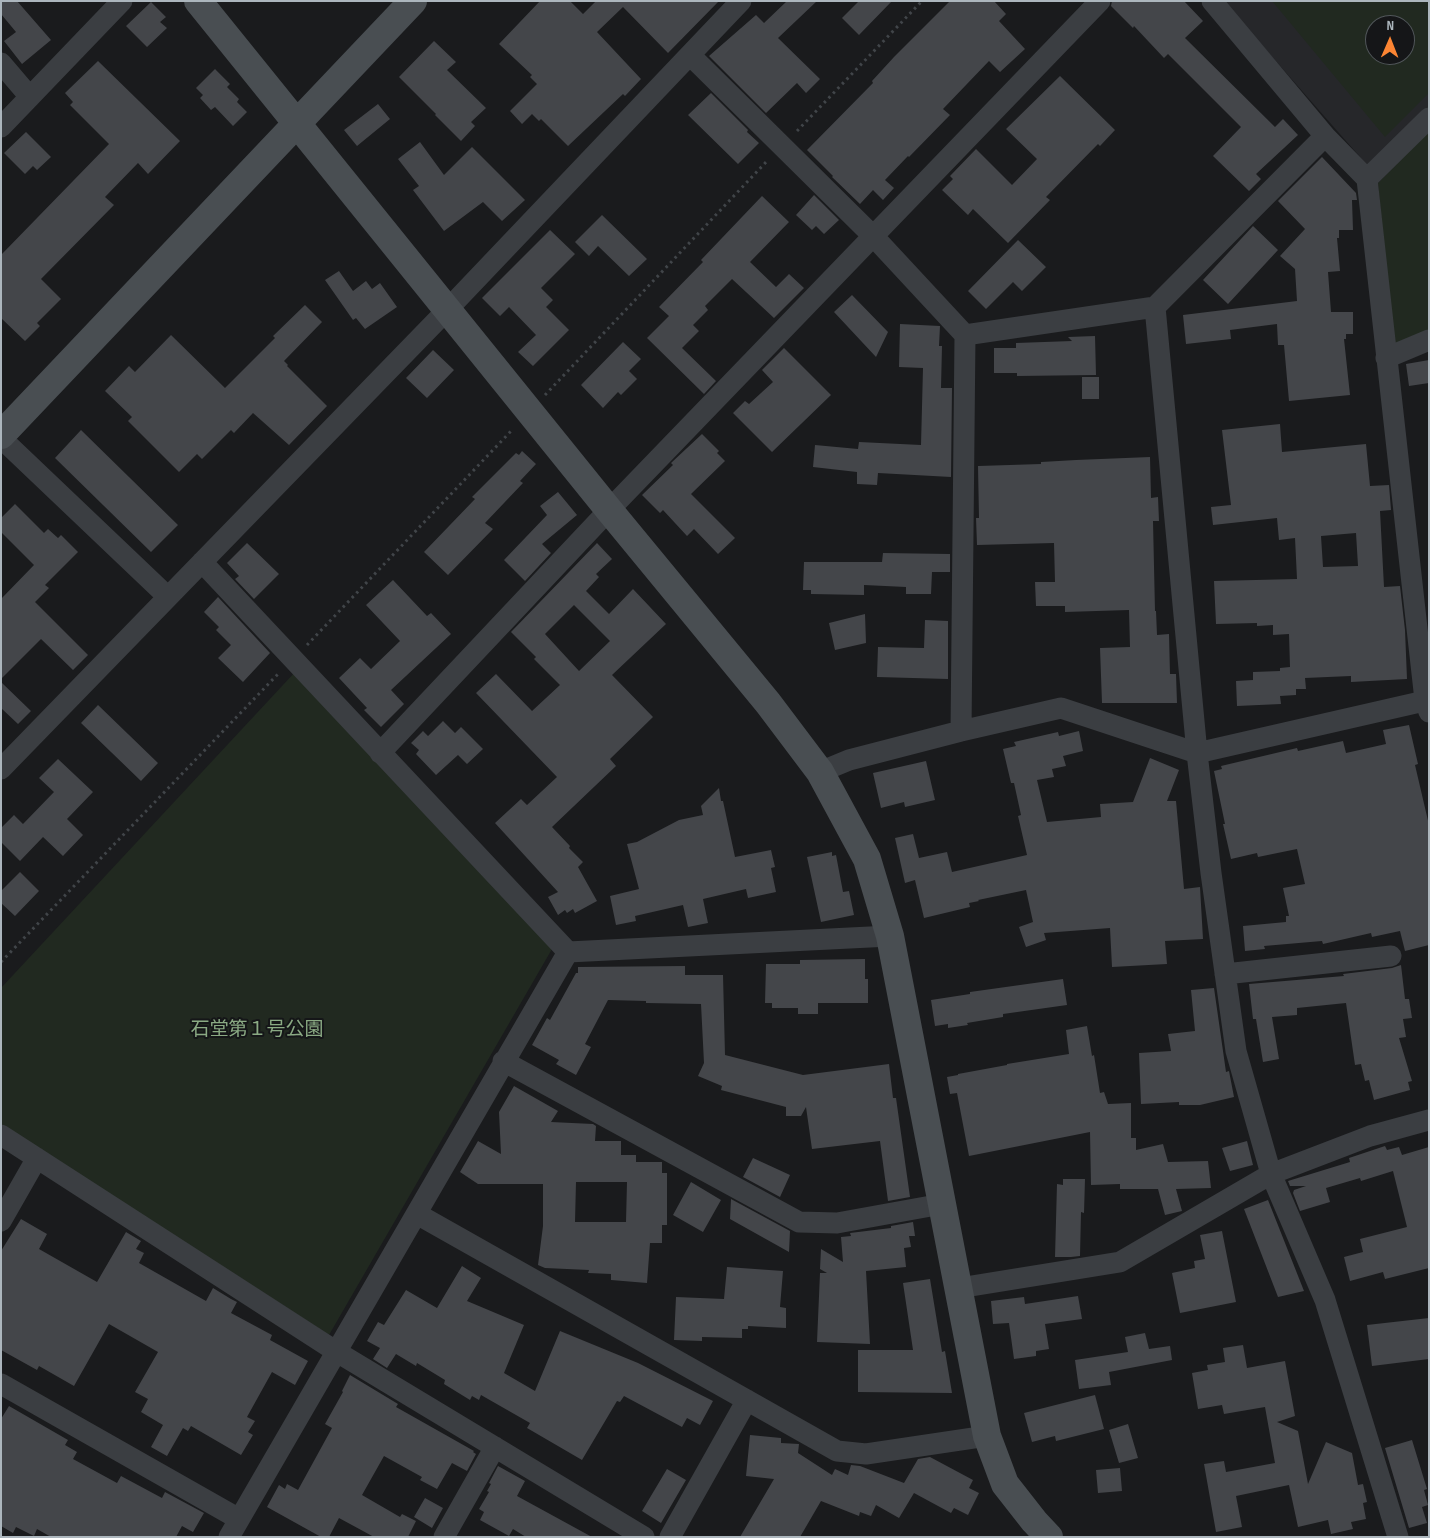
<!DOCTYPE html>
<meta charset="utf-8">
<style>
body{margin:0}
#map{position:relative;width:1430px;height:1538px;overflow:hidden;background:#1a1b1d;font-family:"Sofia Sans Condensed",sans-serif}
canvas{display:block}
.frame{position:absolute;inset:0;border:2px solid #acb6bd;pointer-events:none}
.north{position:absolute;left:1365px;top:15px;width:50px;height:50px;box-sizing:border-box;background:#151618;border:1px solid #51565a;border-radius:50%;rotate:1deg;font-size:14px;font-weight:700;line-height:20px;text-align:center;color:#acb6bd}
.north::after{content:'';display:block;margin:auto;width:18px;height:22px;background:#fc8533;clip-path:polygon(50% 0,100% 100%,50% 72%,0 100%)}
</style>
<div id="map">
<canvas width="1430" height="1538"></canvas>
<div class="frame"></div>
<div class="north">N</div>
</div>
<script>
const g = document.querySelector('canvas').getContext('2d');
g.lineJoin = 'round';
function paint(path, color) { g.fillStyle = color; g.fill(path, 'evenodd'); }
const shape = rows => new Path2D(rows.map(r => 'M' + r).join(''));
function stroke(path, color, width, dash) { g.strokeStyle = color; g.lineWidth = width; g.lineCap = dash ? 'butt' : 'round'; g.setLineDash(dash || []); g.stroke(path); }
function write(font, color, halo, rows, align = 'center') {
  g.font = font + ' "Sofia Sans Condensed","Noto Sans JP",sans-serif'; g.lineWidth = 4; g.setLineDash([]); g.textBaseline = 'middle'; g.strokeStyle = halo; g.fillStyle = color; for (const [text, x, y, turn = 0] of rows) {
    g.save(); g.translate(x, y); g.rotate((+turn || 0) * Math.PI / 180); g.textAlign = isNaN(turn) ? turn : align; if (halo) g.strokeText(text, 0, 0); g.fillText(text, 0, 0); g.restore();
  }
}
paint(shape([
 [1223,1,1429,1,1429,107,1368,166],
 [1375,25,1405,25,1405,55,1375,55]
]), '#26272a');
paint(shape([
 [1272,1,1429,1,1429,93,1385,137],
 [1375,25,1405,25,1405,55,1375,55],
 [1429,131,1429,332,1393,347,1378,183],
 [296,671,552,949,329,1335,1,1124,1,988]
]), '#212920');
paint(shape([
 [1,1,17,1,51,40,22,64,4,41,16,32,1,14],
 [540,1,570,1,583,14,596,1,719,1,668,53,623,7,597,32,641,79,625,96,623,94,568,146,541,119,539,121,532,114,522,124,510,111,537,84,530,77,532,75,499,44],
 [787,1,817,1,778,38,820,79,806,93,797,83,766,113,709,56,756,15,764,23],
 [859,1,892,1,859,35,842,18],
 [950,1,994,1,1006,14,999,21,1025,49,1000,72,989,61,943,109,950,115,909,157,908,156,885,180,894,188,883,200,873,190,860,204,832,177,833,176,807,150,873,83,872,81,894,57],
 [1112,1,1184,1,1203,21,1185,38,1275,127,1283,119,1298,135,1256,174,1261,179,1249,191,1213,156,1241,127,1168,54,1164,58,1134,26,1133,28,1111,6],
 [151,2,166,17,160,22,167,28,147,47,126,26],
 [434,41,456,62,447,70,486,108,471,122,475,126,461,141,435,115,436,114,399,77],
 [98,61,180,141,148,174,138,163,105,197,114,205,41,279,61,299,37,323,40,326,25,341,1,318,1,255,109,144,70,105,73,102,65,93],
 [215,69,230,84,227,87,239,99,237,102,247,112,233,126,215,107,211,110,200,98,203,95,196,88],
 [1060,76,1115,130,1100,146,1098,144,1046,197,1050,200,1008,243,973,209,968,215,942,190,953,179,950,176,976,149,1012,185,1037,159,1006,129],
 [711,93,748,130,747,132,759,143,738,164,688,115],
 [378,104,390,119,357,146,344,130],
 [26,132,51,157,37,170,33,166,25,174,4,153],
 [420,142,444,175,472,147,525,200,502,221,483,202,444,231,413,190,419,186,398,159],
 [1322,157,1356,193,1357,200,1352,200,1353,230,1339,230,1339,238,1337,238,1340,271,1328,272,1331,312,1353,312,1353,334,1346,334,1346,339,1344,339,1350,395,1289,401,1284,345,1278,345,1277,324,1230,330,1231,339,1186,344,1183,315,1297,301,1295,269,1280,256,1305,229,1278,201],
 [814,195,839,220,824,234,816,226,812,230,796,215],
 [762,196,789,222,750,262,776,287,789,274,804,288,774,318,732,279,705,306,708,310,693,325,699,331,682,348,716,381,704,394,647,338,669,316,659,307,703,262,701,260],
 [602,215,647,259,629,276,598,246,589,256,575,242],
 [1253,226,1278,250,1228,304,1203,280],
 [550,230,575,254,541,288,553,300,546,307,569,330,533,366,518,352,536,335,509,307,500,316,482,298],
 [1018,240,1046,267,1022,291,1013,282,986,309,968,291],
 [339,271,353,291,366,281,372,289,380,283,397,307,365,329,356,318,353,320,325,280],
 [852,295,888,332,876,357,834,312],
 [305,305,322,322,284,361,288,365,287,366,327,406,289,445,253,413,234,433,231,430,202,459,197,454,179,472,128,421,132,417,105,391,129,366,135,372,171,335,225,388,275,338,273,336],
 [900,324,940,326,939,346,942,346,941,388,952,388,951,477,878,473,877,485,857,484,857,472,813,467,815,445,858,449,859,442,921,445,923,368,899,367],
 [1095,336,1096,375,1017,376,1017,373,994,373,994,348,1016,348,1016,343,1072,341,1068,337],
 [623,342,641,359,629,371,637,379,621,395,618,392,603,408,581,385],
 [784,348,831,395,772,452,733,413,745,401,749,404,773,382,762,370],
 [433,350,454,370,427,398,406,378],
 [1429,360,1429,383,1409,386,1406,364],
 [1082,377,1099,377,1099,399,1082,399],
 [1280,424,1282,452,1366,444,1370,486,1389,485,1391,510,1380,511,1384,587,1400,586,1405,630,1407,679,1351,682,1351,676,1305,678,1306,689,1296,689,1296,695,1280,696,1281,704,1237,706,1236,681,1253,680,1253,672,1280,671,1280,668,1290,667,1289,634,1273,635,1273,625,1257,626,1257,623,1216,624,1214,581,1297,579,1295,538,1279,540,1277,518,1213,525,1211,507,1231,505,1222,430],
 [1356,533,1358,566,1323,567,1321,536],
 [81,430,178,525,151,552,55,458],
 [702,434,719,451,717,453,725,461,691,494,735,538,718,554,694,529,687,536,663,510,660,513,642,495,673,465,671,463],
 [522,451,536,464,520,481,523,483,485,523,493,529,448,575,424,552,475,499,472,497,516,453,519,455],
 [1150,457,1151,498,1158,497,1159,521,1153,521,1155,611,1156,611,1157,635,1169,634,1170,674,1176,674,1177,703,1102,703,1100,648,1130,647,1129,610,1065,612,1065,606,1036,606,1035,582,1055,582,1054,543,977,545,976,518,979,518,978,466,1041,464,1041,462,1076,460],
 [558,492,577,515,542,544,551,553,525,581,504,560,547,515,540,506],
 [15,504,44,533,48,529,58,538,61,535,78,552,45,585,49,588,35,602,88,655,73,670,41,639,1,679,1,599,34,565,1,532,1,518],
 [247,543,279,574,254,599,235,579,239,576,227,563],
 [597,543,612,559,596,574,599,577,586,591,609,614,633,589,666,624,612,675,653,717,610,759,616,766,552,827,570,846,569,848,583,862,578,867,597,901,575,913,573,909,567,913,565,910,558,915,548,897,558,892,495,823,521,799,527,805,557,777,476,693,496,674,532,711,560,685,534,659,536,657,511,632],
 [574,605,610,641,579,671,545,634],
 [883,553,950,554,950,572,932,572,931,594,906,594,906,587,864,585,864,595,811,594,811,590,803,590,804,562,882,562],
 [393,580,427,616,431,613,451,634,391,690,404,704,381,727,364,710,367,708,339,678,360,658,371,669,400,641,366,605],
 [218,597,270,653,243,682,218,658,231,645,216,630,219,627,204,612],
 [865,614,866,643,835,650,829,623],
 [925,620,948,621,948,679,877,677,878,647,924,648],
 [1,682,31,711,18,724,1,708],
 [98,705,158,763,141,781,81,723],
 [443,721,455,733,461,727,483,749,467,764,458,755,436,775,416,754,419,750,411,743,423,731,428,736],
 [1409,725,1418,764,1415,765,1429,825,1429,945,1405,951,1400,931,1372,937,1371,933,1323,944,1322,941,1264,946,1265,949,1245,951,1243,926,1286,922,1286,916,1289,916,1283,888,1305,884,1297,849,1258,857,1257,853,1231,859,1223,824,1225,824,1214,771,1222,769,1221,766,1297,748,1298,751,1343,741,1346,753,1386,744,1383,730],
 [1079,731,1083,751,1063,756,1066,766,1052,769,1054,777,1037,780,1047,822,1101,817,1100,804,1133,802,1150,758,1179,770,1167,801,1176,801,1184,889,1200,887,1203,939,1165,941,1167,964,1112,967,1110,928,1044,933,1046,940,1026,947,1019,927,1033,922,1026,890,978,900,979,901,969,903,970,907,924,918,915,880,905,883,895,838,913,834,919,858,947,852,952,872,1027,855,1018,816,1021,815,1014,783,1011,783,1003,749,1016,746,1014,742,1058,732,1059,736],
 [58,759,93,792,67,819,83,835,63,856,43,837,20,861,1,842,1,828,14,815,23,824,54,792,39,778],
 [926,761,935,800,905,807,904,802,881,808,873,773],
 [719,788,721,801,723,801,735,857,771,850,775,867,771,868,776,892,748,898,746,889,703,899,708,923,688,927,683,905,635,916,636,921,616,925,610,896,639,889,627,844,637,842,679,820,703,815,701,806],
 [832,852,832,856,836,855,843,892,849,891,854,915,821,922,807,857],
 [20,872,39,891,15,916,1,903,1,891],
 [865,959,865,979,868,979,868,1003,818,1003,818,1014,798,1014,798,1008,772,1008,772,1003,765,1003,766,964,800,964,800,960],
 [1401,965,1405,999,1409,999,1412,1018,1403,1019,1406,1037,1399,1038,1412,1081,1408,1082,1410,1090,1374,1100,1369,1080,1365,1081,1361,1064,1355,1065,1346,1003,1297,1008,1297,1015,1272,1017,1279,1059,1263,1062,1256,1019,1253,1019,1249,984,1344,976,1343,974,1392,968],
 [685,966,685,975,723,975,725,1055,803,1075,889,1064,893,1098,896,1098,910,1197,888,1201,880,1141,812,1149,806,1107,801,1116,786,1116,786,1107,721,1090,722,1086,698,1076,704,1063,701,1004,646,1003,646,1001,608,1000,585,1044,591,1047,576,1075,556,1064,559,1060,532,1045,547,1018,550,1020,576,973,578,973,578,967],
 [1063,979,1067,1005,1003,1014,1003,1017,967,1023,968,1025,948,1028,948,1024,935,1026,931,1000,970,994,970,992],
 [1214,988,1226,1072,1229,1071,1234,1097,1200,1105,1179,1105,1179,1102,1141,1104,1139,1053,1171,1051,1168,1034,1195,1031,1191,990],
 [1087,1026,1092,1056,1094,1055,1100,1093,1104,1092,1108,1104,1131,1103,1131,1138,1136,1138,1136,1150,1163,1144,1168,1162,1208,1161,1211,1188,1176,1189,1182,1211,1165,1215,1158,1189,1120,1189,1120,1184,1091,1185,1090,1132,969,1156,957,1093,950,1094,947,1077,958,1075,958,1074,1007,1065,1007,1064,1069,1054,1066,1030],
 [514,1086,558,1111,551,1122,593,1124,596,1126,595,1141,621,1141,621,1155,636,1155,636,1162,662,1162,662,1173,667,1173,667,1225,662,1225,662,1243,650,1243,647,1283,611,1280,611,1274,588,1273,589,1270,545,1268,538,1265,543,1226,543,1184,478,1184,460,1172,478,1141,501,1154,499,1112],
 [576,1182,627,1182,626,1222,575,1222],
 [1247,1141,1253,1165,1230,1171,1222,1148],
 [1385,1146,1387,1150,1399,1147,1402,1155,1429,1147,1429,1268,1385,1279,1383,1272,1350,1281,1344,1257,1363,1252,1360,1239,1407,1227,1393,1171,1361,1181,1360,1178,1326,1188,1330,1202,1300,1211,1293,1193,1294,1190,1306,1186,1290,1186,1288,1181,1350,1162,1349,1158],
 [753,1158,790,1175,780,1197,743,1177],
 [1063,1179,1085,1179,1084,1213,1081,1212,1080,1256,1071,1257,1055,1257,1057,1184,1063,1185],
 [691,1182,721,1200,703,1232,673,1215],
 [731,1199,790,1231,789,1252,730,1219],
 [1268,1200,1304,1291,1278,1297,1244,1209],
 [21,1219,47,1234,39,1249,97,1282,126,1232,141,1241,136,1249,144,1253,139,1263,206,1301,213,1288,231,1299,237,1302,231,1313,272,1335,270,1340,308,1361,295,1385,272,1372,247,1417,255,1421,248,1432,253,1435,241,1455,191,1426,188,1431,183,1428,167,1456,151,1447,163,1425,141,1412,148,1399,135,1392,158,1352,109,1324,74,1386,39,1366,37,1370,1,1350,1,1251],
 [913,1222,915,1236,909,1236,911,1247,904,1248,906,1267,866,1271,870,1344,817,1342,820,1273,827,1273,820,1269,821,1249,843,1262,841,1237,851,1236,850,1233,891,1228,891,1226],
 [1222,1231,1236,1302,1180,1313,1172,1273,1195,1268,1194,1261,1205,1259,1200,1235],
 [462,1266,481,1278,467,1301,524,1325,504,1373,535,1391,560,1331,638,1363,713,1401,700,1425,687,1418,682,1427,624,1396,620,1402,617,1401,582,1460,527,1428,530,1423,481,1395,479,1400,472,1396,470,1400,444,1384,445,1380,417,1363,416,1366,396,1354,387,1368,373,1359,380,1348,367,1341,378,1322,384,1325,406,1290,437,1308],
 [727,1267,783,1271,780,1307,786,1308,786,1328,748,1326,748,1329,742,1329,742,1338,702,1337,702,1341,674,1340,676,1297,724,1299],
 [930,1279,942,1352,945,1351,952,1393,858,1392,858,1350,913,1350,903,1283],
 [1078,1296,1082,1319,1045,1324,1049,1349,1036,1351,1036,1356,1014,1359,1009,1323,993,1324,991,1301,1024,1297,1025,1304],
 [1429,1318,1429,1359,1372,1366,1367,1325],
 [1145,1333,1149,1349,1170,1346,1172,1360,1109,1372,1111,1385,1079,1389,1075,1360,1128,1352,1125,1337],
 [1243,1345,1247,1368,1285,1361,1295,1416,1277,1422,1298,1431,1308,1484,1326,1442,1352,1453,1358,1485,1363,1484,1367,1502,1363,1503,1366,1519,1351,1522,1353,1529,1331,1534,1328,1520,1298,1527,1289,1485,1236,1496,1242,1527,1216,1532,1204,1464,1224,1461,1226,1472,1275,1463,1265,1407,1224,1414,1222,1405,1198,1409,1192,1373,1208,1370,1207,1365,1225,1362,1223,1348],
 [350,1375,398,1404,396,1407,474,1451,473,1452,476,1454,467,1471,452,1463,437,1489,420,1480,422,1477,384,1456,362,1495,400,1517,402,1514,416,1521,408,1537,374,1537,339,1518,329,1537,321,1537,267,1507,279,1485,285,1489,287,1484,298,1490,332,1428,325,1424,343,1392,342,1391],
 [1095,1395,1104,1429,1056,1441,1055,1436,1032,1442,1024,1413],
 [9,1406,68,1440,65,1445,77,1452,73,1459,117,1483,121,1476,162,1498,165,1492,204,1513,193,1532,182,1526,176,1537,51,1537,37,1529,34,1536,16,1527,13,1533,1,1526,1,1419],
 [1128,1424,1138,1458,1119,1463,1109,1430],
 [750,1435,781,1438,781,1443,799,1444,798,1453,832,1475,835,1469,848,1475,851,1465,860,1466,904,1483,918,1459,930,1457,973,1480,969,1488,979,1493,968,1515,954,1508,951,1513,914,1493,899,1518,876,1505,871,1516,860,1512,859,1516,821,1501,800,1537,740,1537,774,1479,746,1476],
 [1412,1440,1427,1489,1424,1490,1428,1505,1422,1507,1427,1523,1409,1528,1385,1448],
 [498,1466,525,1481,517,1496,592,1537,526,1537,513,1529,509,1536,480,1520,484,1512,479,1509,489,1492,487,1491,491,1484,489,1483],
 [1120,1468,1122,1491,1098,1493,1096,1470],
 [667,1469,686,1480,661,1523,642,1511],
 [425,1498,443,1508,432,1528,414,1517]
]), '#44464a');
stroke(shape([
 [797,131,922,1],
 [545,395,768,160],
 [307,645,513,429],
 [1,962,278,674]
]), '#414549', 3, [2.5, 4]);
stroke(shape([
 [1212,1,1325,136,1367,179,1425,700,1429,712],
 [690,55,874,237,965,335,961,731],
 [1,63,30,97],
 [1,127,122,1],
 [1367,179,1429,118],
 [1155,307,1197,753,1211,873,1236,1051,1271,1174,1325,1300,1398,1537],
 [965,335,1155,307,1325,136],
 [1386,358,1429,340],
 [1,438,168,597],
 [202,562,568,952,229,1537],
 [380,753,609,510,1100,1],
 [1,769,448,309,741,1],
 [820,772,849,760,961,731,1061,708,1197,753,1429,700],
 [568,952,890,936],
 [1225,974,1391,956],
 [503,1061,799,1222,837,1223,942,1204],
 [1,1135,337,1352,644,1537],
 [417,1214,837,1451,866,1454,987,1436],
 [1,1221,37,1158],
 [959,1288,1120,1262,1271,1174,1370,1136,1429,1120],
 [1,1384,239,1519],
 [444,1537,495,1447],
 [670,1537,747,1400]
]), '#3b3e42', 21);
stroke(shape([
 [198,1,609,510,768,703,820,772,867,859,890,936,987,1436,1005,1484,1034,1521,1049,1537],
 [1,435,413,1]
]), '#494e52', 28);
write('19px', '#8aa983', '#151618', [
 ["石堂第１号公園",257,1030]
]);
</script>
